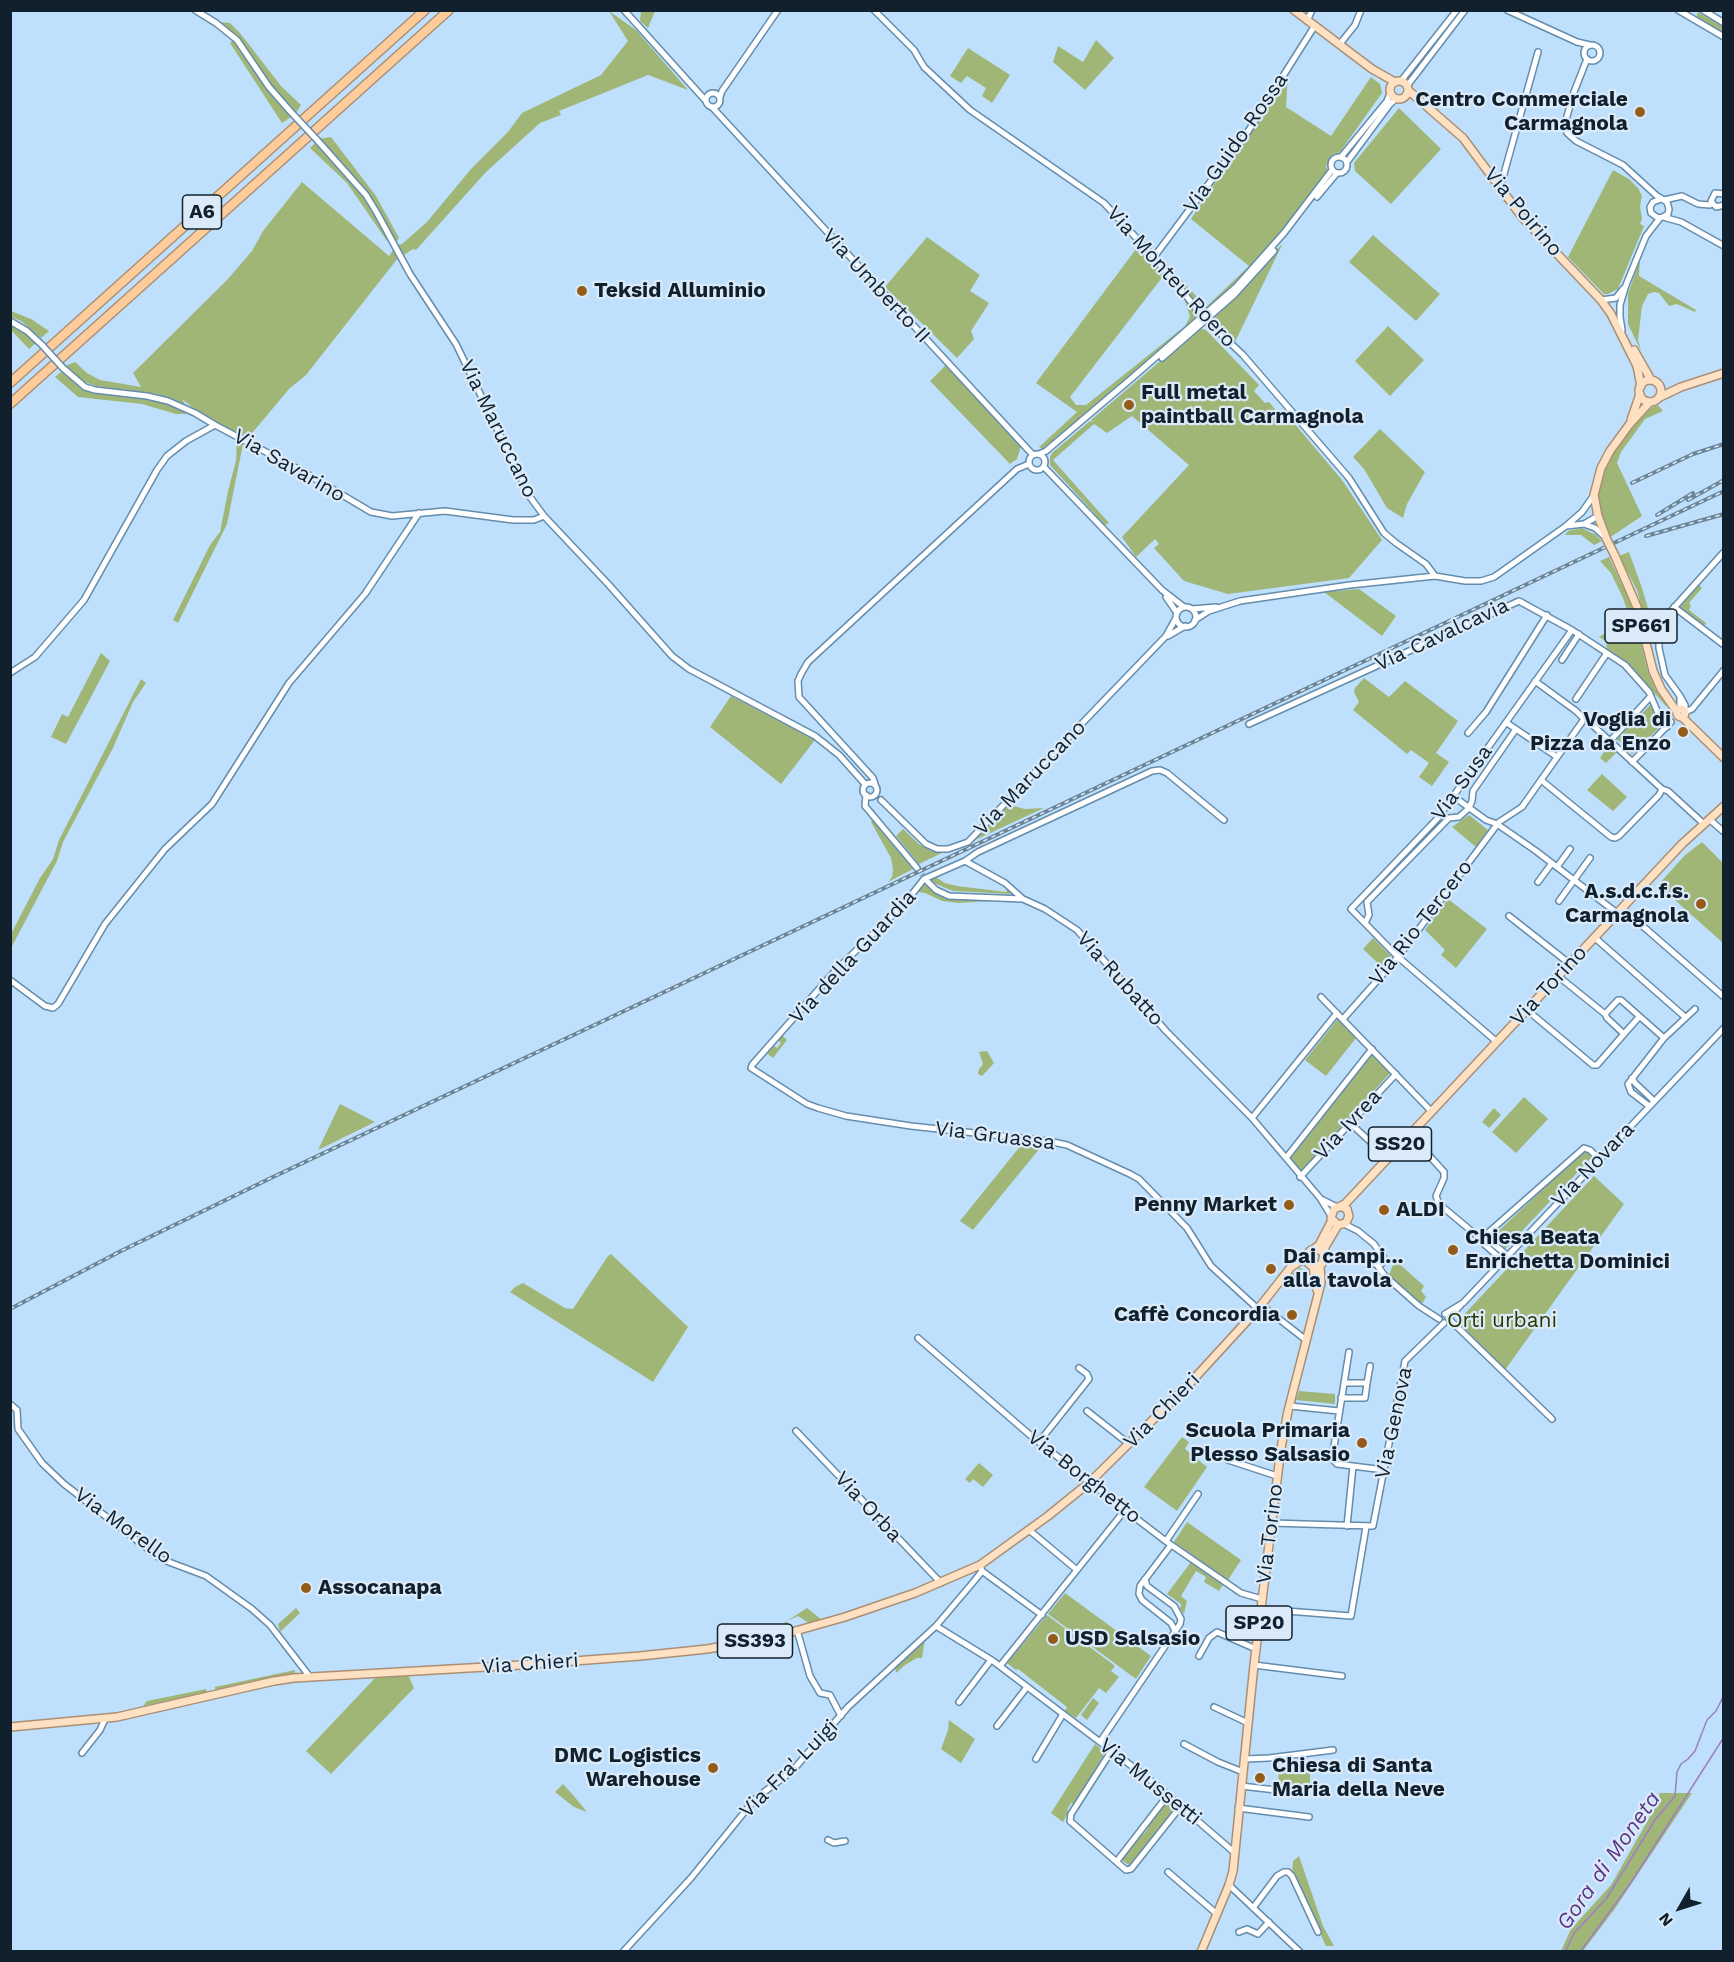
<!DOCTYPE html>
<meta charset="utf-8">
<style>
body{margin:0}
#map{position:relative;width:1734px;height:1962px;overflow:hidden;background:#bee0fc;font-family:"Work Sans",sans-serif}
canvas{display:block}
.frame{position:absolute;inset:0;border:12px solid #10202d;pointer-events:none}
.north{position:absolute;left:1650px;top:1878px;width:60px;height:60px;-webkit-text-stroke:4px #daeaf9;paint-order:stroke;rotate:231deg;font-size:16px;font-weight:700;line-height:24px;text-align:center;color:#10202d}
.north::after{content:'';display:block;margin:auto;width:21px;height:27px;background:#10202d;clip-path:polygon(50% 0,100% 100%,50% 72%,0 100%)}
</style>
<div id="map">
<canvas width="1734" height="1962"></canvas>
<div class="frame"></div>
<div class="north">N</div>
</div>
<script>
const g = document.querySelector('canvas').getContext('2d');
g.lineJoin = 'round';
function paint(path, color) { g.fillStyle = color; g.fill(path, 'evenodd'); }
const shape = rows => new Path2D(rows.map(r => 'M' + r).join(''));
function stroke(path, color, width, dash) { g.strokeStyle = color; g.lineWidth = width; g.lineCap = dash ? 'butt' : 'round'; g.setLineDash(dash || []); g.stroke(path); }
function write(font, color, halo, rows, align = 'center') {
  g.font = font + ' "Work Sans",sans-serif'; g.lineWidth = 4.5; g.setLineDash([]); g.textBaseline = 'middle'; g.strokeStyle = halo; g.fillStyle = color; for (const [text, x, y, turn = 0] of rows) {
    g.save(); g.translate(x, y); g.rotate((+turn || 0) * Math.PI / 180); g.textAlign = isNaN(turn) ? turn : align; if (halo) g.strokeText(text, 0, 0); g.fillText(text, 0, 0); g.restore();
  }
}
paint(shape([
 [609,11,636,30,688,90,648,75,559,111,561,115,540,123,486,172,416,250,413,249,404,255,397,245,402,244,427,222,471,169,508,132,522,113,601,75,628,41],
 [641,11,655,11,648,28,640,21],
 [1698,12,1723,27,1723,34,1696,17],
 [221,22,230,23,240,33,281,86,301,105,296,113,268,82,242,44],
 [233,40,270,93,291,117,282,123,230,43],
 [1096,40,1114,58,1085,90,1053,62,1058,46,1083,62],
 [968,48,1010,75,992,103,982,96,986,88,967,76,961,83,950,76],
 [1288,73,1286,107,1331,136,1371,77,1380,84,1382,93,1340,152,1332,155,1329,159,1326,166,1328,171,1278,237,1252,268,1214,305,1207,310,1202,309,1176,279,1160,256,1206,307,1249,266,1191,219],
 [1399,108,1441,149,1391,204,1355,171,1354,163],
 [331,137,376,196,399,238,396,242,378,210,319,139],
 [315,143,365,199,389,240,387,241,347,183,310,148],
 [1613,170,1629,179,1638,188,1642,196,1640,206,1642,219,1640,224,1644,226,1618,289,1608,294,1604,294,1568,257],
 [302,182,389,256,393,250,398,258,306,375,289,389,248,438,199,413,182,399,185,404,157,394,96,386,79,380,65,366,75,362,87,373,100,380,141,387,133,373,227,280,252,251,263,231],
 [1373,235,1440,294,1416,321,1349,262],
 [927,237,980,275,970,291,989,303,971,331,974,339,957,358,885,287],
 [1139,245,1164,275,1070,397,1076,405,1086,405,1185,326,1190,317,1184,298,1198,314,1197,320,1047,447,1042,449,1039,447,1077,412,1036,383],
 [1281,245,1282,245,1234,344,1211,320,1258,273],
 [1640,259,1639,276,1696,310,1695,312,1677,304,1669,306,1659,293,1654,292,1648,294,1642,306,1638,340,1641,351,1628,324,1628,294],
 [11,311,31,319,49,331,41,338,21,321,11,317],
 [10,324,21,328,37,342,29,349,11,330],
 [1388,326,1424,360,1390,396,1355,361],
 [1199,328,1206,330,1259,385,1254,391,1265,403,1269,402,1284,420,1289,417,1342,480,1382,540,1349,578,1228,594,1184,581,1154,548,1159,544,1155,539,1136,557,1122,537,1189,465,1132,416,1107,433,1094,424,1053,460,1109,523,1105,525,1050,465,1050,457,1052,453,1090,421,1093,422,1091,420],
 [946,365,1021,446,1017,459,1010,464,930,381],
 [62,371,85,389,160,400,192,414,176,414,142,404,78,397,55,377],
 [1658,405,1663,411,1645,419,1621,452,1617,463,1642,516,1609,538,1601,519,1596,499,1602,469,1630,428,1651,408],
 [1380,429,1425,472,1407,504,1403,518,1387,508,1364,469,1353,457],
 [237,439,243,444,227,524,178,623,173,620,210,545,220,532,228,491,236,461],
 [1582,528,1596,535,1602,541,1594,545,1581,535,1565,535,1568,531],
 [1629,552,1642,588,1649,612,1653,630,1653,641,1650,639,1637,590,1619,556],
 [1609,557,1631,604,1648,672,1656,690,1667,705,1666,706,1632,668,1607,649,1606,641,1599,637,1609,631,1632,625,1623,598,1611,573,1600,561],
 [1699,585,1702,588,1689,603,1691,606,1689,610,1706,623,1704,626,1680,607],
 [1359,589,1396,616,1382,636,1324,592],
 [101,653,110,661,66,744,51,737,62,714,68,717],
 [1364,678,1389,697,1405,681,1458,721,1436,753,1449,762,1432,786,1419,777,1429,763,1411,750,1407,754,1353,710,1359,702,1354,692,1355,688],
 [141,679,146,683,133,702,113,748,63,842,57,861,11,948,11,934,40,878,53,859,59,840],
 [731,696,815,740,781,784,710,727],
 [1651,704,1661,726,1632,754,1617,739],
 [1602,742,1608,744,1617,752,1606,763,1600,758,1604,752,1601,750,1603,747,1599,743],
 [1602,774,1627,797,1613,811,1587,790],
 [1009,805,1025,809,1044,808,975,840],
 [1469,815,1488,830,1476,847,1452,827],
 [872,820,913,869,888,882,892,877,893,870,891,858,871,822],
 [903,829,919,844,931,851,946,851,919,864,896,836],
 [1702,842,1723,863,1723,943,1658,885,1685,855],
 [934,876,945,883,957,886,1006,892,1007,889,996,882,998,882,1011,892,1010,894,953,891,936,884,930,879],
 [924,882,939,895,953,898,990,899,989,901,959,903,942,901,925,893,917,892],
 [1448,899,1487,929,1456,968,1441,955,1445,950,1425,930],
 [1373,938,1391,956,1382,967,1363,949],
 [1338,1019,1356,1038,1326,1076,1305,1060],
 [782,1035,787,1040,773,1058,765,1052,772,1044,777,1048,781,1043,777,1039],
 [987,1051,994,1063,982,1076,978,1074,979,1069,983,1064,979,1052],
 [1372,1055,1390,1073,1301,1171,1289,1157],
 [1524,1097,1548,1119,1516,1153,1492,1132],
 [340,1104,375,1122,318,1150],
 [1494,1108,1501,1115,1489,1128,1482,1122],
 [1026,1139,1045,1142,973,1230,960,1221],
 [1585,1150,1592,1157,1505,1249,1492,1237],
 [1594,1176,1624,1204,1505,1370,1457,1322],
 [611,1254,688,1327,653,1382,510,1292,515,1287,523,1283,565,1308,573,1309,608,1256],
 [1395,1260,1424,1286,1421,1291,1426,1297,1422,1304,1389,1275],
 [1300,1268,1311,1276,1312,1287,1290,1276],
 [1299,1391,1335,1394,1335,1404,1296,1400],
 [1182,1437,1189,1442,1185,1449,1207,1467,1177,1511,1144,1487],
 [979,1463,993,1475,983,1487,973,1479,970,1483,965,1479],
 [1187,1522,1241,1560,1228,1580,1174,1542],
 [1191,1562,1224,1583,1219,1591,1204,1582,1206,1577,1196,1571,1181,1596,1187,1601,1184,1614,1180,1609,1181,1604,1167,1594],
 [1065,1593,1151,1656,1136,1679,1048,1614],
 [296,1608,300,1613,280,1632,278,1624],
 [807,1608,822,1620,810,1624,798,1616,787,1621,787,1625,784,1623],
 [1047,1615,1115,1666,1111,1671,1119,1677,1106,1693,1099,1688,1076,1718,1065,1711,1067,1707,1018,1669,1016,1670,1007,1663],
 [925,1639,922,1658,917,1658,905,1665,896,1673,895,1667],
 [295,1670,295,1673,215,1690,215,1687],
 [408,1675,414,1688,331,1774,306,1751,376,1677],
 [206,1689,207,1692,143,1706,147,1701],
 [1093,1698,1099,1703,1087,1720,1081,1715],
 [949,1720,975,1739,961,1763,941,1749,948,1730],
 [1095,1744,1105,1753,1074,1804,1071,1803,1067,1810,1069,1811,1063,1822,1051,1813],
 [1310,1766,1310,1786,1279,1788,1278,1767],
 [563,1784,573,1795,587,1812,574,1807,555,1792],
 [1659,1793,1692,1793,1614,1910,1583,1951,1561,1951,1571,1929,1611,1885,1660,1799],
 [1166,1800,1178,1809,1131,1867,1121,1859,1141,1833,1144,1834,1148,1828,1146,1826],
 [1299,1856,1323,1926,1334,1946,1326,1946,1292,1875,1293,1861]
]), '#a0b677');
stroke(shape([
 [1565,1952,1574,1933,1606,1899,1655,1820,1675,1796,1677,1772,1681,1764,1688,1759,1695,1751,1707,1720,1716,1711,1724,1695],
 [1580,1952,1630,1884,1724,1737]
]), '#9d7fc3', 1.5);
stroke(shape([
 [917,868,927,880]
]), '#9bbad3', 5, [5, 2.5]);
const minor = shape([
 [195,10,216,23,237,40,269,87,290,111],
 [624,10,706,101],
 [874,10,914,50,924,67,970,110,1104,203,1154,257,1206,320,1243,355,1349,478,1384,533,1396,543,1426,564,1435,576],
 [1507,10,1577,42,1590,45],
 [1678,10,1724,37],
 [1703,10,1724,23],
 [1307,21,1312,10],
 '1584 53a8 8 0 1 1 16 0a8 8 0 1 1-16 0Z',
 [1339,45,1355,25,1361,10],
 [1587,59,1574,92,1565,123,1567,133,1576,141,1623,165,1657,196,1667,202,1669,209,1668,214,1663,217,1658,218,1651,213,1650,207,1653,202,1661,199],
 [1401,81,1457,10],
 [1407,86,1465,10],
 '706 100a7 7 0 1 1 14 0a7 7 0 1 1-14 0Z',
 [720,97,722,91,778,10],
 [712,107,1033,455],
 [318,141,366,195,377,213,410,274,456,344,530,497,544,516,609,585,672,656,689,669,815,736,839,755,865,784],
 '1331 165a8 8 0 1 1 16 0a8 8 0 1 1-16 0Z',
 [1341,157,1387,101,1391,91],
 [1347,162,1390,104,1397,98],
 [1500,188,1538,52],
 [1724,194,1715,193,1711,201,1716,207,1724,205],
 [1317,197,1337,173],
 [1664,200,1682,196,1698,204,1710,205,1712,203],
 [1663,217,1681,222,1724,246],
 [1154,257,1249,130,1314,27],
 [1601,300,1616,298,1623,289],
 [10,321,27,331,42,345],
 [1622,330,1620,317,1620,305,1626,285,1646,236,1660,218],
 [1162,358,1234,295,1274,251],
 [63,368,85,387,95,390,147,396,168,401,195,413,215,425],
 '1029 462a8 8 0 1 1 16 0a8 8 0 1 1-16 0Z',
 [1039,454,1046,451,1132,378,1236,287,1284,233,1332,170],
 [1044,467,1162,590,1184,607],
 [1584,524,1595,528,1605,537],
 [1566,526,1584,524,1598,516],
 [1166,597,1177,613],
 [1674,607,1724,645],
 '1176 617a10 10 0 1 1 20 0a10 10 0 1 1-20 0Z',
 [1192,609,1216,607],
 [1195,620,1209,611,1240,601,1350,585,1435,576,1465,581,1481,581,1494,577,1566,526,1582,512,1594,495],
 [1168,636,1185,626],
 [1562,660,1579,634],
 [10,673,35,657,84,600,157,470,167,456,186,441,215,425,302,471,371,512,392,516,445,511,513,520,534,520,544,516],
 [1535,681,1576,711,1583,718],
 [1680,696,1665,675,1659,648,1659,629,1671,611,1724,552],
 [1576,699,1607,653],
 [1680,709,1680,696,1685,705,1685,712,1692,709,1724,670],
 [1582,722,1541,780,1611,837,1615,838,1619,836,1659,795,1662,789,1587,720],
 [1507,723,1557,757],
 [1249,724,1519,601,1572,630,1625,665,1649,692,1661,720,1667,727],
 [1468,733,1486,712,1547,615],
 [1611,740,1651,696],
 [1632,762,1671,722],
 '863 790a7 7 0 1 1 14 0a7 7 0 1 1-14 0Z',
 [875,784,873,778,799,697,798,681,801,674,808,662,1017,469,1029,464],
 [1662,789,1668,791,1704,824],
 [866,795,865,806,917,868],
 [1453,796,1486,820,1497,824,1536,851,1617,913],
 [881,800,926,844,937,849,948,849,968,842,1166,636,1176,618],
 [1709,819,1724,832],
 [965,861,978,852,1152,771,1160,770,1167,773,1224,820],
 [1557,867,1570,849],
 [927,881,936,890,949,896,1023,899,1045,909,1077,930,1166,1031,1252,1118,1320,1198,1331,1216],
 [1538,882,1552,863],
 [1023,899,1005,883,965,861,924,879,905,903,835,971,752,1065,751,1068,807,1104,818,1108,846,1116,911,1126,1048,1141,1067,1145,1130,1174,1139,1179,1187,1228,1211,1266,1258,1309],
 [1559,901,1590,858],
 [1622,908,1724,997],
 [1509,916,1570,964],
 [1365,923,1369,915,1367,902,1449,818,1459,817,1469,808,1472,801,1473,791,1516,729],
 [1594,937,1685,1017],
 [1558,976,1605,1014,1607,1018,1624,1034,1639,1017],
 [10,980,45,1006,53,1008,58,1004,105,924,165,849,212,804,289,683,365,594,419,513],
 [1321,997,1432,1112],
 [1527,1010,1593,1065,1597,1065,1624,1034],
 [1605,1014,1618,1000,1621,1000,1664,1038],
 [1343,1019,1398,957,1499,822,1522,807,1541,780],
 [1497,1042,1398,957,1351,909,1437,819,1572,630],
 [1632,1078,1635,1083,1654,1101],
 [1649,1106,1631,1092,1628,1084,1664,1038,1695,1009],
 [1252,1118,1337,1013],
 [1350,1123,1389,1159],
 [1408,1136,1426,1152,1425,1145,1412,1132],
 [1426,1152,1444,1172,1444,1178,1436,1196,1439,1204,1481,1239,1584,1148,1590,1150,1599,1159],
 [1286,1158,1372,1049],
 [1300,1177,1396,1074],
 [1321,1199,1337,1207],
 [1344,1224,1358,1231,1374,1244,1380,1253],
 '1372 1259a6 6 0 1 1 12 0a6 6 0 1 1-12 0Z',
 [1502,1260,1484,1244,1481,1239,1487,1239,1507,1255],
 [1377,1265,1385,1276,1419,1306,1439,1319],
 [1261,1305,1306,1340],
 [1460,1306,1448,1318,1552,1419],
 [1445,1314,1463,1303,1724,1028],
 [918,1338,1030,1435,1125,1510,1167,1542,1241,1593,1262,1599],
 [1349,1352,1332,1459,1337,1464,1384,1470],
 [1367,1383,1370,1366],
 [1341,1398,1365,1398,1367,1383,1344,1383],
 [10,1404,17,1410,18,1429,42,1463,64,1484,161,1559,206,1576,252,1609,270,1625,310,1677],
 [1290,1406,1339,1411],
 [1087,1411,1129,1444],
 [796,1431,941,1583],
 [1039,1442,1089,1379,1087,1374,1079,1368],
 [1228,1460,1277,1476],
 [1271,1523,1373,1526,1405,1361,1444,1323],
 [1347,1526,1353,1466],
 [1029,1530,1077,1570],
 [1166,1541,1198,1494],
 [1171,1545,1140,1586,1139,1594,1142,1600,1171,1623,1175,1631],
 [982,1571,1042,1615],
 [1261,1609,1351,1616,1366,1527],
 [936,1626,993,1661,1149,1779,1235,1853],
 [797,1630,810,1676,820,1693,830,1695,841,1716],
 [1199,1656,1209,1638,1217,1632,1256,1649],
 [1254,1665,1342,1676],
 [1000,1666,1125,1510],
 [959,1702,991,1660],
 [1214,1707,1248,1723],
 [997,1726,1027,1687],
 [1100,1742,1180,1624,1181,1619,1174,1606,1147,1586,1145,1579],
 [1184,1744,1218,1762,1243,1772],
 [1112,1750,1071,1814,1070,1821,1119,1864,1126,1870,1131,1869,1181,1806],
 [82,1753,100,1730,105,1719],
 [1036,1759,1063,1714],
 [1245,1759,1269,1758,1333,1750],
 [1241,1786,1276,1790,1295,1790],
 [1238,1808,1309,1817],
 [828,1840,834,1843,845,1841],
 [1117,1861,1168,1795],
 [1168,1872,1217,1914],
 [1229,1885,1300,1952],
 [1253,1908,1277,1876,1284,1872,1288,1872,1292,1876,1318,1932],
 [1239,1932,1247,1929,1258,1934,1269,1922],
 [623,1952,691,1878,755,1799,793,1770,848,1707,936,1626,975,1580,982,1571,980,1565]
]);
const major = shape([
 [1294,10,1372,69,1395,82],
 '1390 90a9 9 0 1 1 18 0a9 9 0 1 1-18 0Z',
 [1408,90,1463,138,1522,217,1601,300,1611,314,1637,366,1641,386],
 [1634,350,1651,380],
 '1639 391a11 11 0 1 1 22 0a11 11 0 1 1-22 0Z',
 [1660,397,1681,387,1724,373],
 [1631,420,1640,394],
 [1607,540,1598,516,1594,495,1601,468,1610,451,1629,425,1650,402],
 [1615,556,1637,607,1653,671,1661,689,1677,712],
 '1677 713a4 4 0 1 1 8 0a4 4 0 1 1-8 0Z',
 [1682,717,1724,758],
 [1342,1207,1347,1209,1349,1216,1346,1223,1338,1225,1331,1218,1334,1209,1345,1204,1682,844,1724,806],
 [1314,1249,1319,1245,1332,1220],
 [1324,1254,1320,1250,1311,1250,1307,1254,1307,1262,1313,1267,1322,1264,1325,1247,1338,1225],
 [1313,1267,1317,1290],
 [10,1727,117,1717,274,1681,294,1678,521,1665,640,1656,707,1649,774,1637,845,1617,915,1593,980,1565,1048,1516,1090,1482,1191,1382,1258,1309,1291,1267,1306,1257],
 [1201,1952,1229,1885,1233,1871,1254,1665,1281,1448,1288,1411,1321,1283,1320,1266]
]);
const highway = shape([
 [10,383,425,10],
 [10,404,449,10]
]);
stroke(minor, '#648cad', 8);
stroke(major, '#ab8f74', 10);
stroke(highway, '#ab8f74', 11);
stroke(minor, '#fff', 5);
stroke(major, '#fee0c3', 7);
stroke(highway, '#fecb9b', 8);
const rail = shape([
 [1632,483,1693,454,1724,444],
 [1688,500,1724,480],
 [1657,515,1693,493],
 [1646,536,1724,514],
 [10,1309,121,1251,273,1177,1724,491]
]);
stroke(rail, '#6a8498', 4);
stroke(rail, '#daeaf9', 1.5, [4.5]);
const minorBridge = shape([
 [290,111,318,141],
 [42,345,63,368]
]);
const majorBridge = shape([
 [1607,540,1615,556]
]);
stroke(minorBridge, '#648cad', 8, []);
stroke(majorBridge, '#ab8f74', 10, []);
stroke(minorBridge, '#fff', 5);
stroke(majorBridge, '#fee0c3', 7);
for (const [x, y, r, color] of [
 [1640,112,6,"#955c19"],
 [582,291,6,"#955c19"],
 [1129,405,6,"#955c19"],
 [1683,732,6,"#955c19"],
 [1701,904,6,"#955c19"],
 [1289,1205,6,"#955c19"],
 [1384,1210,6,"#955c19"],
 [1453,1250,6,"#955c19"],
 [1271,1269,6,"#955c19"],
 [1292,1315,6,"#955c19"],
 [1362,1443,6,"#955c19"],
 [306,1588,6,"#955c19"],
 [1053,1639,6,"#955c19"],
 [713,1768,6,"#955c19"],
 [1260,1778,6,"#955c19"]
]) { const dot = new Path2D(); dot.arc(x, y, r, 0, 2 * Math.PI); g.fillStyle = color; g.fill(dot); stroke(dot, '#daeaf9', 2); }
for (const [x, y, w] of [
 [202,212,39],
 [1641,626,72],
 [1400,1144,63],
 [1259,1623,66],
 [755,1641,75]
]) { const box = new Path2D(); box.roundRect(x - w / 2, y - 17, w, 34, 4.5); g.fillStyle = '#daeaf9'; g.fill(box); stroke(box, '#10202d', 1.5); }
write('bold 20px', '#10202d', null, [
 ["A6",202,212],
 ["SP661",1641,626],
 ["SS20",1400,1144],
 ["SP20",1259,1623],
 ["SS393",755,1641]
]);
write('bold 21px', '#10202d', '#daeaf9', [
 ["Centro Commerciale",1628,100,"right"],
 ["Carmagnola",1628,124,"right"],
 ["Teksid Alluminio",594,291],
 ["Full metal",1141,393],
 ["paintball Carmagnola",1141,417],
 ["Voglia di",1671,720,"right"],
 ["Pizza da Enzo",1671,744,"right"],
 ["A.s.d.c.f.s.",1689,892,"right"],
 ["Carmagnola",1689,916,"right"],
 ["Penny Market",1277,1205,"right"],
 ["ALDI",1396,1210],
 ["Chiesa Beata",1465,1238],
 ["Enrichetta Dominici",1465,1262],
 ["Dai campi...",1283,1257],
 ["alla tavola",1283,1281],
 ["Caffè Concordia",1280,1315,"right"],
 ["Scuola Primaria",1350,1431,"right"],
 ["Plesso Salsasio",1350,1455,"right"],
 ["Assocanapa",318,1588],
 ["USD Salsasio",1065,1639],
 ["DMC Logistics",701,1756,"right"],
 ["Warehouse",701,1780,"right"],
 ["Chiesa di Santa",1272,1766],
 ["Maria della Neve",1272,1790]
], 'left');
write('21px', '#10202d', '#daeaf9', [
 ["Via Guido Rossa",1236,143,-55],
 ["Via Poirino",1523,212,50],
 ["Via Monteu Roero",1171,277,48],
 ["Via Umberto II",876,286,47],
 ["Via Maruccano",498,429,64],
 ["Via Savarino",289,466,30],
 ["Via Cavalcavia",1442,635,-25],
 ["Via Maruccano",1030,778,-46],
 ["Via Susa",1462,783,-54],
 ["Via Rio Tercero",1421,923,-52],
 ["Via della Guardia",853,957,-47],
 ["Via Rubatto",1120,979,48],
 ["Via Torino",1549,986,-47],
 ["Via Ivrea",1348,1125,-47],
 ["Via Gruassa",995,1136,7],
 ["Via Novara",1593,1165,-46],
 ["Via Chieri",1162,1411,-45],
 ["Via Genova",1394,1423,-78],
 ["Via Borghetto",1084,1477,38],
 ["Via Orba",868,1507,47],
 ["Via Morello",123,1526,36],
 ["Via Torino",1270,1534,-83],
 ["Via Chieri",530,1664,-4],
 ["Via Fra' Luigi",789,1769,-45],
 ["Via Mussetti",1150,1782,39]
]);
write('21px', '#293800', '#daeaf9', [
 ["Orti urbani",1502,1321]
]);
write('italic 22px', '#5d3486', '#daeaf9', [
 ["Gora di Moneta",1609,1861,-55]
]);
</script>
